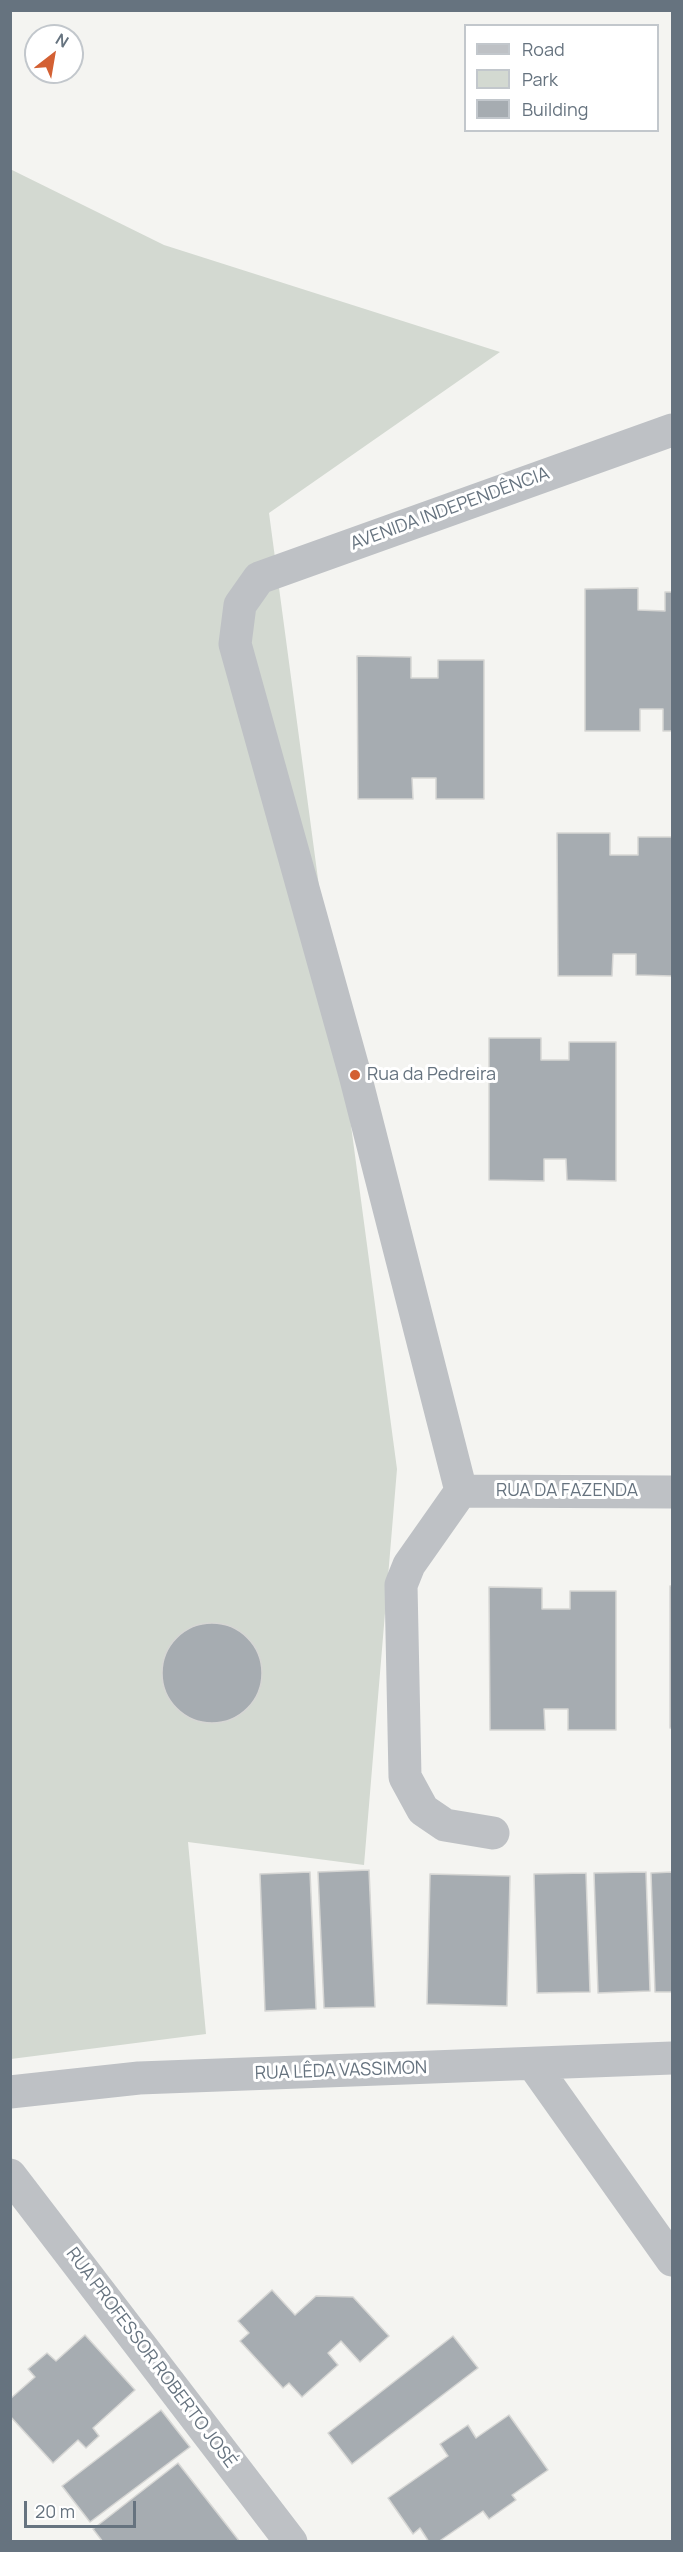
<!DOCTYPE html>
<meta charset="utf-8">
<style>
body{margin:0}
#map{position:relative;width:683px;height:2552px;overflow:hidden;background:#f4f4f1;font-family:Manrope,sans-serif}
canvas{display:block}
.frame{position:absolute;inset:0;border:12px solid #66737f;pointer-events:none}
.legend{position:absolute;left:464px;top:24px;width:195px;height:108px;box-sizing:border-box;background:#fff;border:2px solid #c2c7cc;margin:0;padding:8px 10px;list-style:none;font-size:18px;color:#66737f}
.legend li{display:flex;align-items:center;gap:12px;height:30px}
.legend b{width:30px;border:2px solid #c2c7cc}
.north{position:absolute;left:24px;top:24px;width:60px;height:60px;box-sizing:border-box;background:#fff;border:2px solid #c2c7cc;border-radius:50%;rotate:31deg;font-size:16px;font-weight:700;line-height:24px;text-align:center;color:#66737f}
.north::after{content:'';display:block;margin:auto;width:21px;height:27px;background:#d36033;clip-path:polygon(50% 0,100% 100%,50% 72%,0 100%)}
.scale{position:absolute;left:24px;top:2501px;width:112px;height:27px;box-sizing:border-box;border:3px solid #66737f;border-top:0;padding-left:8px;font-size:18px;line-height:21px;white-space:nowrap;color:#66737f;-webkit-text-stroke:4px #fff;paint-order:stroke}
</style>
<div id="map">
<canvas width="683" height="2552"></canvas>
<div class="frame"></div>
<ul class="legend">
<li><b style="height:8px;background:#bec1c5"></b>Road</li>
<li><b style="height:16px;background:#d3d9d1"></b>Park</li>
<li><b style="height:16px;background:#a6acb1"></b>Building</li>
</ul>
<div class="north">N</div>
<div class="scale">20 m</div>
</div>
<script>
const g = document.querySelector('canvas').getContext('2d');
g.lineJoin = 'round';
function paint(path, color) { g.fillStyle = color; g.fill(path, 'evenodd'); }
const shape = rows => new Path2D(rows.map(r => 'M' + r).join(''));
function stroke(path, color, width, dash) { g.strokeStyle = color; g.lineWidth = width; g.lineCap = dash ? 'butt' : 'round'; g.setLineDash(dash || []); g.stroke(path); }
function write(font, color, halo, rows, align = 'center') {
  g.font = font + ' Manrope,sans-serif'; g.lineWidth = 6; g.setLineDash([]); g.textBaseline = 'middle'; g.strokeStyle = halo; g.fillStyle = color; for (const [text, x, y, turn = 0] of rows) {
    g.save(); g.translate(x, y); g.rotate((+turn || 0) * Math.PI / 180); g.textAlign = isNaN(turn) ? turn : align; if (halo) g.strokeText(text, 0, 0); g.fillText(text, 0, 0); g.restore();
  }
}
paint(shape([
 [10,169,164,245,500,352,269,513,397,1469,364,1865,188,1842,206,2034,11,2059]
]), '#d3d9d1');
const building = shape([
 [638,588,638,610,665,611,665,592,672,592,672,731,663,731,663,709,640,709,640,731,585,731,585,589,638,588],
 [357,656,411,657,411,678,438,678,438,660,484,660,484,799,436,799,436,778,412,778,413,799,358,799,357,656],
 [557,833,610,833,610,855,638,855,638,837,672,837,672,976,636,975,636,954,613,954,612,976,558,976,557,833],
 [489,1038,541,1038,541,1060,569,1060,569,1042,616,1042,616,1181,567,1180,566,1159,544,1159,544,1181,489,1180,489,1038],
 [670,1586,672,1586,672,1728,670,1728,670,1586],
 [489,1587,542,1588,542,1609,570,1609,570,1591,616,1591,616,1730,568,1730,568,1709,544,1709,545,1730,490,1730,489,1587],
 '162 1673a50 50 0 1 1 100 0a50 50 0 1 1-100 0Z',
 [369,1870,375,2007,324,2008,318,1872,369,1870],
 [310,1872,316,2009,265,2011,260,1874,310,1872],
 [646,1872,650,1991,598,1993,594,1873,646,1872],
 [672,1872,672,1992,655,1992,651,1873,672,1872],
 [586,1873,590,1992,537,1993,534,1874,586,1873],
 [430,1874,510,1876,507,2006,427,2004,430,1874],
 [272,2290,295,2315,316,2296,353,2297,389,2336,360,2362,341,2341,328,2353,338,2365,302,2397,289,2383,283,2388,240,2341,249,2333,238,2321,272,2290],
 [85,2335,135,2390,93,2428,99,2436,86,2448,78,2440,53,2463,10,2416,10,2399,35,2377,28,2369,47,2353,56,2361,85,2335],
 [453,2336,478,2368,352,2464,328,2433,453,2336],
 [161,2410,190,2447,90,2522,62,2486,161,2410],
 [509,2415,548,2470,512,2495,516,2500,489,2519,483,2511,438,2542,429,2542,420,2528,413,2534,388,2498,448,2456,440,2444,468,2425,476,2438,509,2415],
 [178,2463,240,2542,103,2542,93,2529,178,2463]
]);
paint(building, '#a6acb1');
stroke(building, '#d6d6d4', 1.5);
stroke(shape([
 [461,1491,355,1075,235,644,240,605,259,578,672,430],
 [461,1491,409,1565,401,1585,405,1777,423,1810,445,1825,493,1833],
 [461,1491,672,1492],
 [533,2064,672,2260],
 [10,2092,139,2078,672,2058],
 [10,2175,291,2542]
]), '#bec1c5', 33);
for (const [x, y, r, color] of [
 [355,1075,6,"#d36033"]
]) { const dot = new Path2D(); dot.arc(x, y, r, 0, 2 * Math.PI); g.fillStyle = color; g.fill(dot); stroke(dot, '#fff', 2); }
write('18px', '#66737f', '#fff', [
 ["AVENIDA INDEPENDÊNCIA",450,509,-20],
 ["RUA DA FAZENDA",567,1491],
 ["RUA LÊDA VASSIMON",341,2071,-2],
 ["RUA PROFESSOR ROBERTO JOSÉ",151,2358,53]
]);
write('18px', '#66737f', '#fff', [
 ["Rua da Pedreira",367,1075]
], 'left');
</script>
